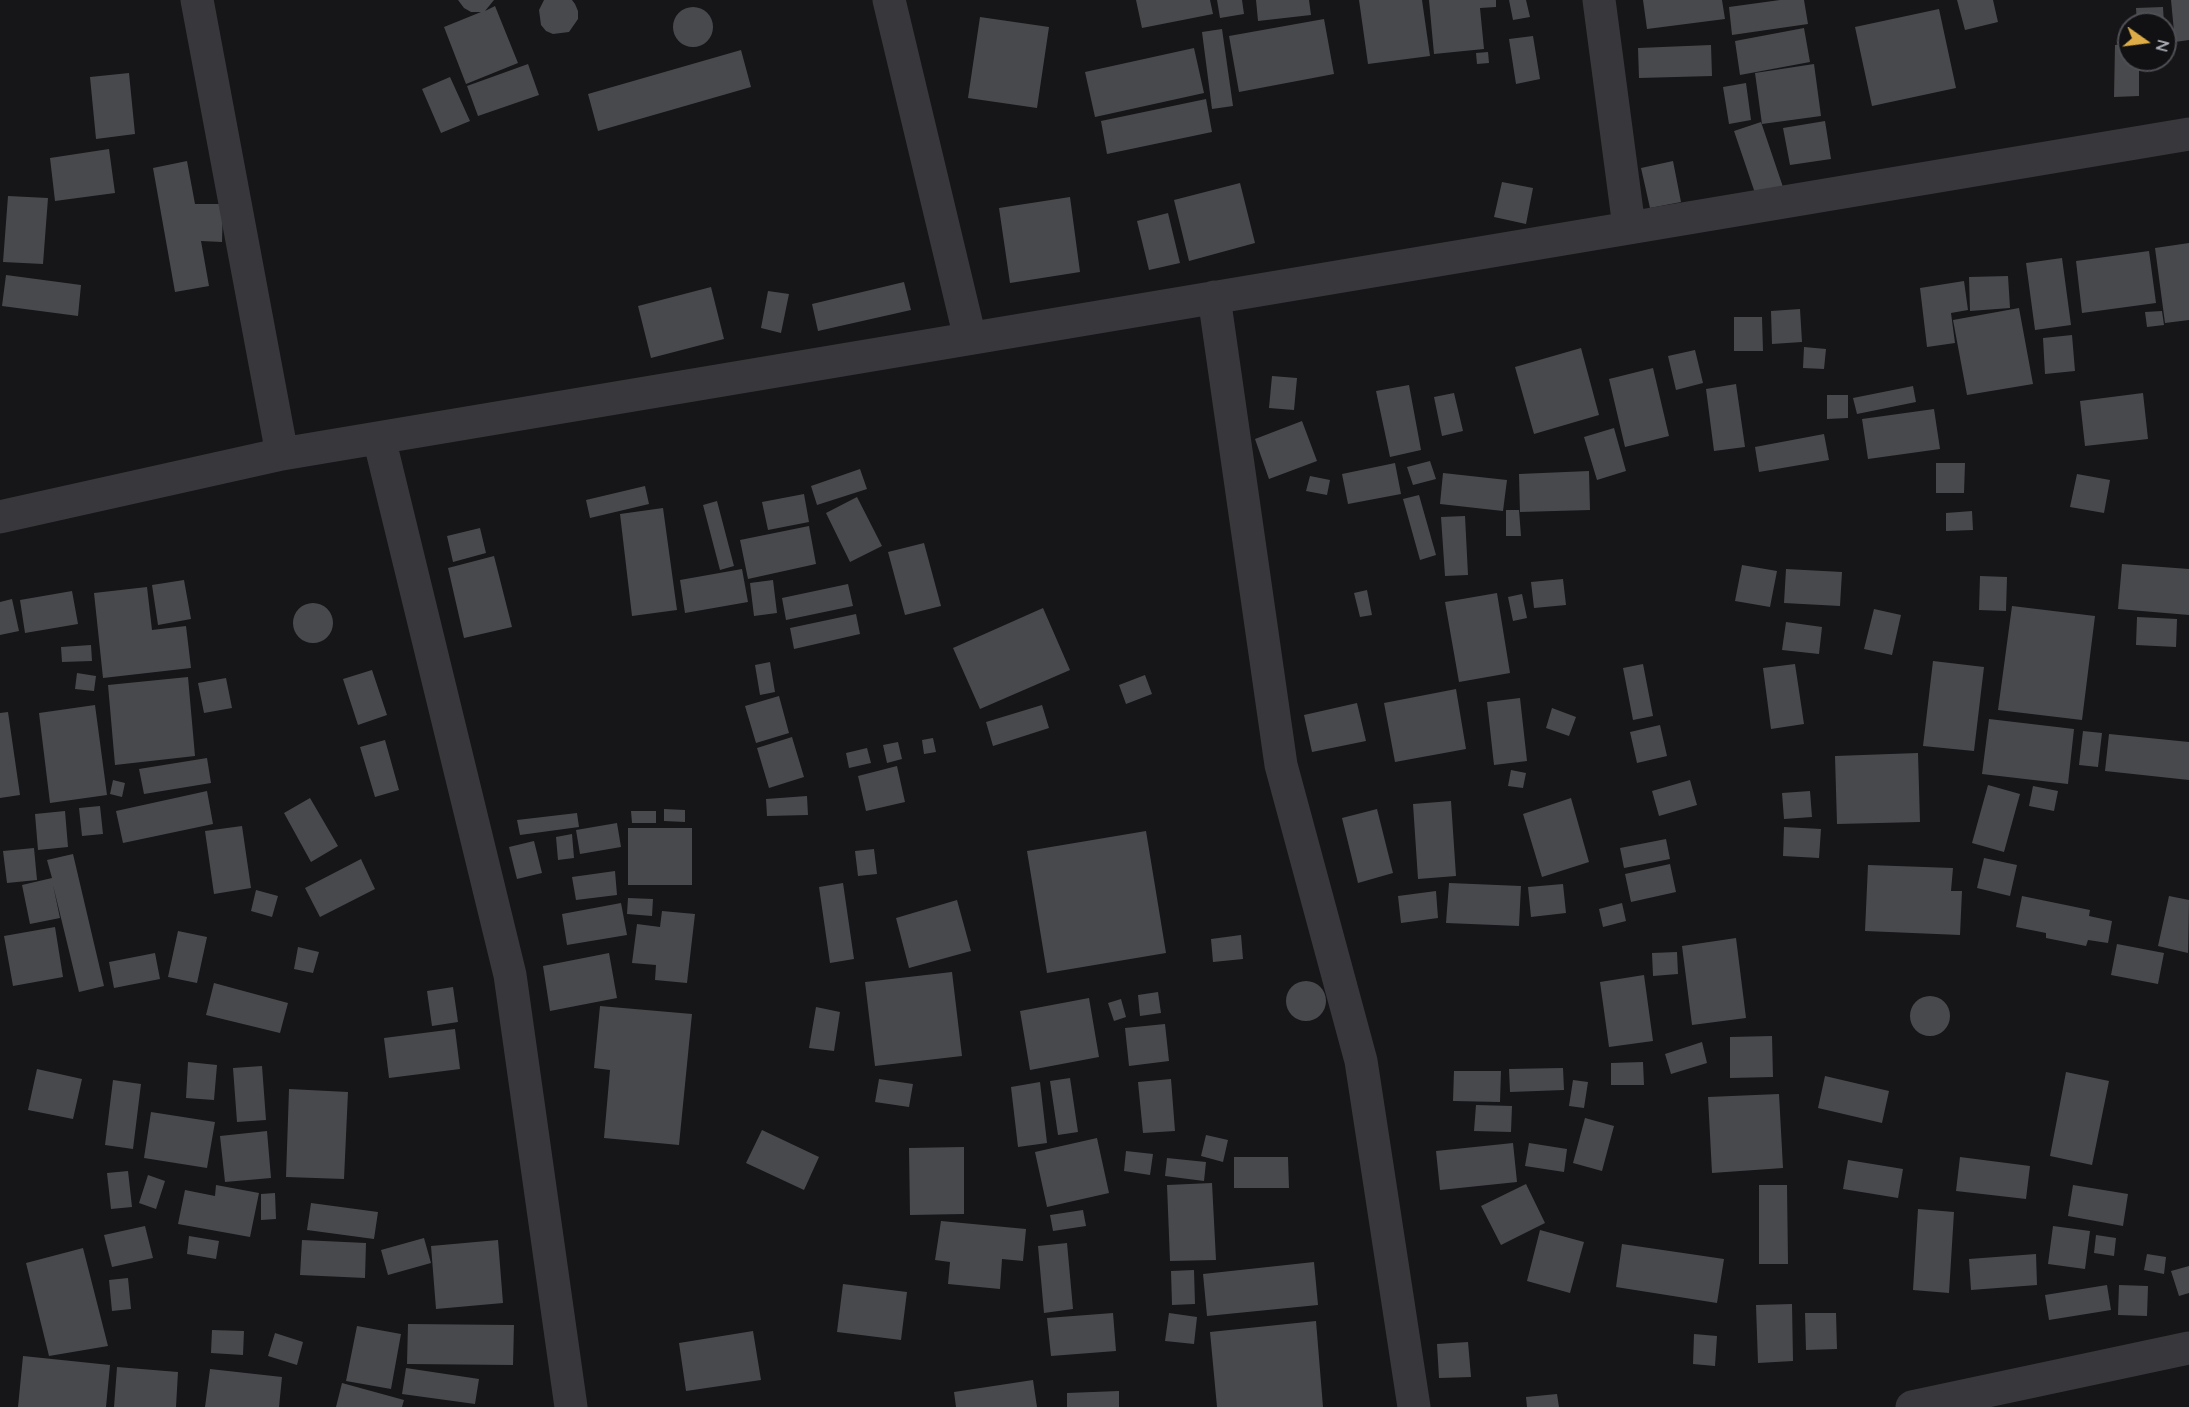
<!DOCTYPE html>
<style>
body{margin:0}
#map{position:relative;width:2189px;height:1407px;overflow:hidden;background:#161618;font-family:Quicksand,sans-serif}
canvas{display:block}
.north{position:absolute;left:2117px;top:12px;width:60px;height:60px;box-sizing:border-box;background:#111113;border:2px solid #4e4f54;border-radius:50%;rotate:104deg;font-size:16px;font-weight:700;line-height:24px;text-align:center;color:#aaadb6}
.north::after{content:'';display:block;margin:auto;width:21px;height:27px;background:#dfad47;clip-path:polygon(50% 0,100% 100%,50% 72%,0 100%)}
</style>
<div id="map">
<canvas width="2189" height="1407"></canvas>
<div class="north">N</div>
</div>
<script>
const g = document.querySelector('canvas').getContext('2d');
g.lineJoin = 'round';
function paint(path, color) { g.fillStyle = color; g.fill(path, 'evenodd'); }
const shape = rows => new Path2D(rows.map(r => 'M' + r).join(''));
function stroke(path, color, width, dash) { g.strokeStyle = color; g.lineWidth = width; g.lineCap = dash ? 'butt' : 'round'; g.setLineDash(dash || []); g.stroke(path); }
paint(shape([
 [458,0,494,0,485,11,495,6,518,63,466,84,444,27,481,12,471,12,464,8],
 [544,0,572,0,575,4,578,11,578,19,569,32,553,34,546,31,541,25,539,10],
 [1136,0,1210,0,1213,14,1142,28],
 [1217,0,1242,0,1244,14,1220,18],
 [1256,0,1309,0,1311,15,1258,21],
 [1359,0,1422,0,1430,56,1368,64],
 [1429,0,1496,0,1496,7,1480,8,1484,49,1434,54],
 [1509,0,1526,0,1530,17,1513,20],
 [1643,0,1722,0,1725,19,1647,29],
 [1780,0,1804,0,1808,24,1732,35,1729,7],
 [1957,0,1993,0,1998,22,1965,30],
 [2171,0,2189,0,2189,40,2175,42],
 [2163,7,2164,24,2137,24,2136,8],
 '673 27a20 20 0 1 1 40 0a20 20 0 1 1-40 0Z',
 [1939,9,1956,88,1872,106,1855,27],
 [980,17,1049,27,1037,108,968,98],
 [1324,19,1334,74,1239,92,1229,36],
 [1804,28,1810,62,1740,75,1735,41],
 [1222,29,1233,106,1212,109,1202,32],
 [1533,36,1540,79,1516,84,1509,39],
 [1711,45,1712,76,1639,78,1638,48],
 [2115,45,2129,45,2129,60,2139,60,2139,96,2114,97],
 [1194,48,1204,93,1095,117,1085,72],
 [741,50,751,87,598,131,588,94],
 [1488,52,1489,63,1477,64,1476,53],
 [528,64,539,95,478,116,467,86],
 [1814,64,1821,116,1762,124,1755,73],
 [129,73,135,134,96,139,90,77],
 [450,77,470,121,441,133,422,89],
 [1746,83,1751,120,1729,124,1723,87],
 [1206,99,1212,132,1107,154,1101,121],
 [1825,121,1831,159,1790,165,1783,128],
 [1761,122,1783,187,1756,196,1734,131],
 [109,149,115,193,55,201,50,158],
 [187,161,195,204,223,204,222,242,201,241,209,286,175,292,153,168],
 [1673,161,1681,202,1650,208,1641,168],
 [1502,182,1533,188,1526,224,1494,217],
 [1240,183,1255,243,1189,261,1174,200],
 [8,196,48,198,43,264,3,262],
 [1070,197,1080,272,1010,283,999,208],
 [1168,213,1180,263,1149,270,1137,221],
 [2189,243,2189,320,2165,323,2155,248],
 [2149,251,2156,303,2082,313,2076,261],
 [2062,258,2071,325,2035,330,2026,263],
 [6,275,81,285,78,316,2,306],
 [2008,276,2010,308,1970,311,1969,277],
 [1964,281,1968,310,1951,313,1955,343,1927,347,1920,288],
 [904,282,911,310,818,331,812,304],
 [711,287,724,339,651,358,638,306],
 [768,291,789,294,781,333,761,328],
 [2019,308,2033,384,1967,395,1953,320],
 [1800,309,1802,342,1772,344,1771,311],
 [2162,311,2164,325,2147,327,2145,312],
 [1734,317,1762,317,1763,351,1734,351],
 [2072,335,2075,371,2045,374,2043,338],
 [1804,347,1826,349,1824,369,1803,368],
 [1581,348,1599,415,1534,434,1515,367],
 [1695,350,1703,383,1676,390,1668,356],
 [1653,368,1669,436,1625,447,1609,379],
 [1272,376,1297,378,1294,410,1269,408],
 [1736,384,1745,447,1714,451,1706,389],
 [1409,385,1421,450,1390,457,1376,391],
 [1913,386,1916,402,1857,414,1853,398],
 [1454,393,1463,431,1442,436,1434,397],
 [2143,393,2148,439,2085,446,2080,401],
 [1827,395,1848,395,1848,418,1827,419],
 [1934,409,1940,449,1868,459,1862,419],
 [1302,421,1317,461,1269,479,1255,439],
 [1614,428,1626,471,1597,480,1584,437],
 [1824,434,1829,460,1759,472,1755,447],
 [1430,461,1436,479,1413,485,1407,467],
 [1395,463,1401,494,1348,504,1342,474],
 [1936,463,1965,463,1964,493,1936,493],
 [860,469,867,489,817,505,811,486],
 [1589,471,1590,510,1520,512,1519,474],
 [1443,473,1507,480,1503,511,1440,504],
 [2077,474,2110,480,2104,513,2070,507],
 [1310,476,1330,480,1327,495,1306,491],
 [645,486,649,504,590,518,586,500],
 [804,494,809,522,768,530,762,502],
 [1419,495,1436,555,1420,560,1403,499],
 [857,497,882,546,850,562,826,513],
 [717,501,734,566,720,570,703,505],
 [663,508,677,610,632,616,620,514],
 [1506,510,1519,510,1521,536,1506,536],
 [1972,511,1973,530,1946,531,1946,513],
 [1465,516,1468,575,1445,576,1441,517],
 [809,526,816,564,748,579,740,540],
 [480,528,486,553,453,562,447,536],
 [924,543,941,606,905,615,888,552],
 [494,556,512,627,464,638,448,568],
 [2122,564,2189,569,2189,615,2118,609],
 [1742,565,1777,571,1770,607,1735,601],
 [742,569,748,602,685,613,680,580],
 [1786,569,1842,572,1840,606,1784,603],
 [1980,576,2007,577,2006,611,1979,610],
 [1563,579,1566,605,1534,608,1531,582],
 [184,580,191,619,158,625,152,585],
 [773,580,777,613,754,616,750,583],
 [848,584,853,606,786,620,782,598],
 [147,587,152,630,186,626,191,668,103,678,94,593],
 [1367,590,1372,615,1360,617,1354,593],
 [72,591,78,624,25,633,20,600],
 [1497,593,1510,673,1459,682,1445,602],
 [1522,594,1527,618,1513,621,1508,597],
 [12,599,19,631,0,635,0,602],
 '293 623a20 20 0 1 1 40 0a20 20 0 1 1-40 0Z',
 [2012,606,2095,616,2082,720,1998,710],
 [1043,608,1070,670,980,709,953,648],
 [1874,609,1901,615,1892,655,1864,649],
 [856,614,860,634,794,649,790,628],
 [2137,617,2177,619,2176,647,2136,645],
 [1786,622,1822,627,1819,654,1782,650],
 [91,645,92,661,62,662,61,647],
 [1933,661,1984,667,1974,751,1923,746],
 [770,662,775,692,760,695,755,665],
 [1643,664,1653,716,1633,720,1623,668],
 [1795,664,1804,724,1771,729,1763,668],
 [372,670,387,715,358,725,343,679],
 [77,673,96,676,94,691,75,689],
 [1145,675,1152,694,1126,704,1119,685],
 [188,677,195,756,115,765,108,685],
 [226,678,232,708,204,713,198,683],
 [1456,689,1466,749,1395,762,1384,703],
 [779,696,789,733,756,743,745,706],
 [1520,698,1527,761,1494,765,1487,702],
 [1357,703,1366,741,1312,752,1304,715],
 [95,705,107,795,50,803,39,713],
 [1042,705,1049,728,993,746,986,722],
 [1552,708,1576,717,1569,736,1546,728],
 [8,712,20,795,0,798,0,713],
 [1989,719,2074,729,2068,784,1982,774],
 [1660,725,1667,756,1637,763,1630,732],
 [2083,731,2102,733,2098,767,2079,765],
 [2109,734,2189,742,2189,780,2105,771],
 [792,737,804,777,769,788,757,748],
 [933,738,936,752,924,754,922,740],
 [385,740,399,790,375,797,360,747],
 [898,742,902,759,887,763,883,745],
 [867,748,871,763,849,768,846,753],
 [1918,753,1920,822,1837,824,1835,756],
 [207,758,211,783,144,794,139,769],
 [897,766,905,802,866,811,858,776],
 [1511,770,1526,773,1523,788,1508,786],
 [113,780,125,783,122,797,110,794],
 [1690,780,1697,805,1659,816,1652,791],
 [1988,785,2020,794,2004,852,1972,843],
 [2033,786,2058,791,2054,811,2029,806],
 [207,791,213,824,123,843,116,811],
 [1810,791,1812,817,1784,819,1782,793],
 [807,796,808,815,767,816,766,799],
 [310,798,338,846,311,862,284,813],
 [1571,798,1589,862,1542,877,1523,814],
 [1451,801,1456,876,1418,879,1413,804],
 [100,806,103,834,82,836,79,808],
 [664,809,685,810,685,822,664,821],
 [1377,809,1393,873,1358,883,1342,818],
 [65,811,68,847,38,850,35,814],
 [631,811,656,811,656,823,632,823],
 [577,813,579,827,520,835,517,820],
 [617,823,621,847,580,854,576,830],
 [242,826,251,888,214,894,205,831],
 [1784,827,1821,829,1819,858,1783,856],
 [628,828,692,828,692,885,628,885],
 [1146,831,1166,953,1047,973,1027,851],
 [572,834,574,858,558,860,556,837],
 [1666,839,1670,859,1624,868,1620,848],
 [534,841,542,873,517,879,509,847],
 [34,848,37,880,7,883,3,851],
 [874,849,877,874,858,876,855,851],
 [73,854,104,986,79,992,53,885,60,918,30,924,22,885,52,878,47,860],
 [1984,858,2017,865,2010,896,1977,888],
 [361,859,375,889,320,917,305,888],
 [1670,864,1676,892,1631,902,1625,874],
 [1868,865,1953,868,1951,891,1962,891,1960,935,1865,931],
 [615,871,617,895,576,900,572,877],
 [843,883,854,959,830,963,819,887],
 [1449,883,1521,886,1519,926,1446,923],
 [1563,884,1566,913,1531,917,1528,887],
 [256,890,278,896,272,917,251,911],
 [1436,891,1438,918,1401,923,1398,896],
 [2022,896,2090,910,2089,916,2112,921,2108,943,2088,940,2086,946,2046,938,2046,933,2016,927],
 [2169,896,2189,900,2188,953,2158,946],
 [628,898,653,899,652,916,627,914],
 [957,900,971,951,909,968,896,918],
 [621,903,627,935,567,945,562,914],
 [1622,903,1626,921,1603,927,1599,909],
 [662,911,695,914,687,983,655,980,656,965,632,963,637,924,660,927],
 [55,927,63,977,13,986,4,936],
 [178,931,207,937,197,983,168,977],
 [1241,935,1243,959,1213,962,1211,939],
 [1736,938,1746,1018,1692,1025,1682,946],
 [2117,944,2164,953,2158,984,2111,975],
 [298,947,319,952,313,973,294,969],
 [1677,952,1678,974,1653,976,1652,953],
 [155,953,160,979,114,988,109,962],
 [609,953,617,998,550,1011,543,966],
 [952,972,962,1056,875,1066,865,982],
 [1644,975,1653,1041,1609,1047,1600,982],
 '1286 1001a20 20 0 1 1 40 0a20 20 0 1 1-40 0Z',
 [214,983,288,1003,280,1033,206,1015],
 [453,987,458,1022,432,1026,427,991],
 [1158,992,1161,1013,1140,1016,1138,995],
 '1910 1016a20 20 0 1 1 40 0a20 20 0 1 1-40 0Z',
 [1089,998,1099,1057,1030,1070,1020,1011],
 [1121,999,1126,1017,1114,1021,1108,1003],
 [600,1006,692,1014,679,1145,604,1138,610,1070,594,1068],
 [816,1007,840,1012,834,1051,809,1048],
 [1165,1024,1169,1061,1129,1066,1125,1028],
 [455,1029,460,1069,389,1078,384,1038],
 [1772,1036,1773,1077,1730,1078,1730,1037],
 [1702,1042,1707,1063,1671,1074,1665,1054],
 [188,1062,217,1065,214,1100,186,1098],
 [1643,1062,1644,1085,1611,1085,1611,1063],
 [262,1066,266,1120,237,1122,233,1068],
 [1563,1068,1564,1090,1510,1092,1509,1069],
 [37,1069,82,1079,73,1119,28,1110],
 [1454,1071,1501,1071,1500,1102,1453,1101],
 [2066,1072,2109,1081,2092,1165,2050,1156],
 [1825,1076,1889,1091,1882,1123,1818,1108],
 [1070,1078,1078,1132,1058,1135,1050,1081],
 [879,1079,913,1084,909,1107,875,1102],
 [1171,1079,1175,1131,1143,1133,1138,1082],
 [113,1080,141,1084,133,1149,105,1145],
 [1573,1080,1588,1082,1584,1108,1569,1106],
 [1040,1082,1047,1143,1018,1147,1011,1087],
 [289,1089,348,1092,344,1179,286,1177],
 [1779,1094,1783,1168,1712,1173,1708,1097],
 [1476,1105,1512,1106,1511,1132,1474,1131],
 [151,1112,215,1122,207,1168,144,1158],
 [1585,1118,1614,1126,1602,1171,1573,1163],
 [762,1130,819,1157,804,1190,746,1163],
 [267,1131,271,1178,225,1182,220,1136],
 [1206,1135,1228,1140,1223,1162,1201,1156],
 [1097,1138,1109,1193,1047,1207,1035,1152],
 [1513,1143,1517,1182,1440,1190,1436,1151],
 [1529,1143,1567,1149,1564,1172,1525,1166],
 [964,1147,964,1214,910,1215,909,1148],
 [1126,1151,1153,1154,1150,1175,1124,1171],
 [1234,1157,1288,1157,1289,1188,1234,1188],
 [1960,1157,2030,1166,2026,1199,1956,1191],
 [1167,1158,1206,1162,1204,1181,1165,1176],
 [1848,1160,1903,1169,1898,1198,1843,1189],
 [128,1171,132,1207,111,1209,107,1173],
 [148,1175,165,1181,156,1209,139,1203],
 [1212,1183,1216,1260,1170,1261,1167,1185],
 [1526,1184,1545,1223,1501,1245,1481,1206],
 [216,1185,259,1193,250,1237,178,1224,185,1190,215,1196],
 [1759,1185,1787,1185,1788,1264,1759,1264],
 [2073,1185,2128,1194,2123,1226,2068,1216],
 [275,1193,276,1219,261,1220,261,1194],
 [311,1203,378,1212,374,1239,307,1230],
 [1918,1209,1954,1212,1949,1293,1913,1290],
 [1083,1210,1086,1226,1053,1231,1050,1215],
 [941,1221,1026,1229,1023,1261,1002,1259,1000,1289,948,1284,950,1262,935,1260],
 [145,1226,153,1258,112,1267,104,1235],
 [2053,1226,2090,1231,2085,1269,2048,1264],
 [1540,1230,1584,1242,1570,1293,1527,1281],
 [2096,1235,2116,1238,2114,1256,2094,1253],
 [189,1236,219,1241,216,1259,187,1254],
 [424,1238,431,1263,388,1275,381,1250],
 [302,1240,366,1243,365,1278,300,1275],
 [498,1240,503,1303,436,1309,431,1246],
 [1067,1243,1073,1309,1044,1313,1038,1246],
 [1622,1244,1724,1259,1717,1303,1616,1287],
 [83,1248,108,1346,49,1356,26,1263],
 [2036,1254,2037,1285,1971,1290,1969,1259],
 [2147,1254,2166,1257,2164,1274,2144,1270],
 [1314,1262,1318,1305,1207,1316,1203,1274],
 [2189,1266,2189,1293,2179,1296,2171,1271],
 [1194,1270,1195,1304,1172,1305,1171,1271],
 [128,1278,131,1309,112,1311,109,1280],
 [843,1284,907,1292,901,1340,837,1332],
 [2107,1285,2111,1310,2049,1320,2045,1295],
 [2119,1285,2148,1286,2147,1316,2118,1315],
 [1792,1304,1793,1361,1758,1363,1756,1305],
 [1113,1313,1116,1351,1051,1356,1047,1318],
 [1169,1313,1197,1317,1194,1344,1165,1341],
 [1805,1313,1836,1313,1837,1349,1806,1350],
 [1316,1321,1323,1407,1217,1407,1210,1332],
 [408,1324,514,1325,513,1365,407,1364],
 [357,1326,401,1334,391,1389,346,1381],
 [212,1330,244,1331,243,1355,211,1353],
 [753,1331,761,1380,686,1391,679,1343],
 [275,1333,303,1342,297,1365,268,1356],
 [1694,1334,1717,1336,1715,1366,1693,1364],
 [1468,1342,1471,1377,1439,1378,1437,1344],
 [23,1356,110,1365,106,1407,18,1407],
 [117,1367,178,1372,176,1407,114,1407],
 [406,1368,479,1379,475,1404,402,1394],
 [210,1369,282,1377,279,1407,205,1407],
 [1033,1380,1037,1407,956,1407,954,1392],
 [342,1383,404,1400,402,1407,336,1407],
 [1119,1391,1119,1407,1067,1407,1067,1393],
 [1557,1394,1559,1407,1527,1407,1526,1397]
]), '#48494d');
stroke(shape([
 [197,0,282,454],
 [889,0,970,338],
 [1599,0,1629,227],
 [1214,297,1281,765,1361,1061,1414,1407],
 [379,438,510,975,571,1407],
 [0,517,282,454,2189,134],
 [1912,1407,2189,1348]
]), '#38383c', 33);
</script>
